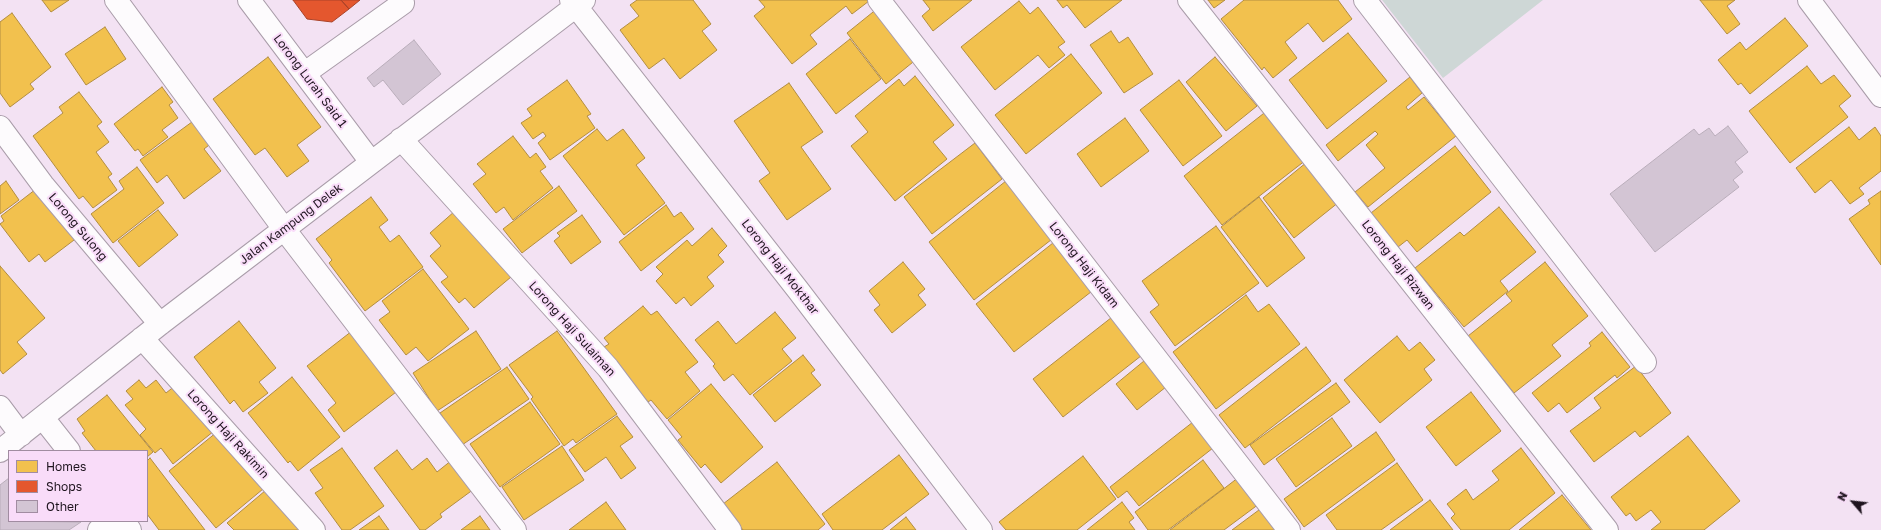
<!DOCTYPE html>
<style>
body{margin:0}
#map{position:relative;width:1881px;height:530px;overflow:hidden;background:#f3e2f3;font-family:"Golos Text",sans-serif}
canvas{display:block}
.legend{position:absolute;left:8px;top:450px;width:140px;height:72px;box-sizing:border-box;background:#f9dcf9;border:1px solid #a18ca1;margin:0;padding:5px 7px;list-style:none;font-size:12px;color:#1e141e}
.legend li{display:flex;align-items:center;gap:8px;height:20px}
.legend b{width:20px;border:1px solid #a18ca1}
.north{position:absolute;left:1833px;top:482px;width:40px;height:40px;-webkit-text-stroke:3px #f9dcf9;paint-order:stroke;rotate:298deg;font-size:11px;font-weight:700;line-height:16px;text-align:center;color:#1e141e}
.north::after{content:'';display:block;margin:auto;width:14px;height:18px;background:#1e141e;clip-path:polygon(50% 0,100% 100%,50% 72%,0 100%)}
</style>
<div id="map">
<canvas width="1881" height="530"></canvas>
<ul class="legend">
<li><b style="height:11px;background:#f2c14e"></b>Homes</li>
<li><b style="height:11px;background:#e4572e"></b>Shops</li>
<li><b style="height:11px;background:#d3c5d4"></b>Other</li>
</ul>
<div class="north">N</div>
</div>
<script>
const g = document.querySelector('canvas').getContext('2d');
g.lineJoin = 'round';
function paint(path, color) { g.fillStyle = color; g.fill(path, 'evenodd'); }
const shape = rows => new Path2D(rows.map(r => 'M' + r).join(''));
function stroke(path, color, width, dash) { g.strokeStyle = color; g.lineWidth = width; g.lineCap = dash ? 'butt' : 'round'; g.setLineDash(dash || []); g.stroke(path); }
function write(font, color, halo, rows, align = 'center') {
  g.font = font + ' "Golos Text",sans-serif'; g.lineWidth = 4; g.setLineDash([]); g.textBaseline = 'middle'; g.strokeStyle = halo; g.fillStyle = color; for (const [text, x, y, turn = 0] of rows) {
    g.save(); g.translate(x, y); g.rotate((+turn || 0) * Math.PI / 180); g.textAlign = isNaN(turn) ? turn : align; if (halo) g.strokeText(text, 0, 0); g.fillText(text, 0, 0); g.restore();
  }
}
paint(shape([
 [1382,0,1543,0,1443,78]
]), '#ced7d6');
const homes = shape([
 [42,0,69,0,51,12,42,0],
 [637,0,693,0,711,24,702,31,717,50,680,79,664,58,649,69,620,30,639,16,630,5,637,0],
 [759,0,869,0,869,1,852,14,846,6,810,35,817,44,792,64,754,16,765,7,759,0],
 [923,0,972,0,933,31,922,16,930,9,923,0],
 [1057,0,1122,0,1085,28,1067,5,1063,8,1057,0],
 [1208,0,1225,0,1214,8,1208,0],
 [1244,0,1338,0,1352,19,1323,42,1308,23,1285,42,1297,58,1273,78,1264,67,1262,70,1221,19,1244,0],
 [1700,0,1735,0,1727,6,1740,24,1727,34,1700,0],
 [1019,1,1030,14,1038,7,1065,42,1058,47,1065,55,1049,68,1038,55,995,90,961,47,1019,1],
 [878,8,918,58,886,84,847,33,878,8],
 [12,13,51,67,30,84,34,89,10,107,0,93,0,22,12,13],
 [1785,18,1808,46,1750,94,1741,83,1738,85,1718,60,1740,42,1746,50,1785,18],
 [105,27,126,59,86,85,65,54,105,27],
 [1111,31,1119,43,1128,37,1153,74,1124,93,1090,45,1111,31],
 [1348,33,1387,81,1327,129,1289,80,1348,33],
 [850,39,881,79,836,114,806,74,850,39],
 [1071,54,1102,93,1026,154,995,115,1071,54],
 [268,57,321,127,297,145,309,161,287,177,265,148,255,155,213,99,268,57],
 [1215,57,1257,106,1226,131,1186,82,1215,57],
 [1807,66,1821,84,1834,75,1851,96,1839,106,1848,117,1790,163,1749,111,1807,66],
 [915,76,954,125,933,142,947,159,895,201,851,146,868,132,855,116,899,79,904,86,915,76],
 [1410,77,1422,93,1406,107,1408,110,1424,97,1456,136,1368,207,1355,192,1385,168,1366,145,1378,134,1375,131,1338,161,1326,145,1410,77],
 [567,80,591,114,587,116,595,128,550,160,538,143,546,136,543,132,533,139,521,123,532,116,527,109,567,80],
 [1179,80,1222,136,1183,166,1140,110,1179,80],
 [789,83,823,132,801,147,831,189,787,220,759,181,770,173,734,121,789,83],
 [162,87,173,102,169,105,178,118,162,130,168,137,143,156,138,149,135,151,114,124,162,87],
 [79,92,102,122,97,126,109,142,96,152,112,174,108,177,117,190,93,208,83,196,79,199,33,136,63,113,59,107,79,92],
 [1268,110,1306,160,1222,225,1184,176,1268,110],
 [1125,118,1149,151,1101,187,1077,154,1125,118],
 [196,119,213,142,204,149,221,171,184,199,167,175,157,183,140,160,196,119],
 [1849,127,1859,140,1875,127,1881,136,1881,171,1859,188,1864,194,1850,204,1831,180,1815,193,1796,168,1849,127],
 [597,129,607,141,623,129,645,158,636,165,665,203,624,235,563,156,597,129],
 [513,136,530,158,536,153,546,167,540,171,553,188,513,220,504,207,496,213,473,184,486,174,477,164,513,136],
 [975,143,1002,179,932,234,904,197,975,143],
 [1455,146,1491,192,1417,252,1407,240,1398,247,1371,213,1455,146],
 [1307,162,1339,202,1294,238,1263,198,1307,162],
 [137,167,164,203,113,243,91,214,124,189,119,181,137,167],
 [1011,177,1056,236,974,300,929,242,1011,177],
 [6,181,19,200,0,214,0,186,6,181],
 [40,186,78,237,45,262,39,254,29,262,0,224,4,221,1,216,40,186],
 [559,186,577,211,522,253,503,229,559,186],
 [1881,191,1881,265,1849,219,1870,204,1868,200,1881,191],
 [371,197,388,220,379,227,390,242,399,235,423,267,365,311,329,263,332,260,316,239,371,197],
 [1259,197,1305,258,1267,287,1221,227,1259,197],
 [666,205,674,217,681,212,694,229,641,271,619,242,666,205],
 [1499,207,1536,252,1500,281,1508,291,1464,327,1415,268,1460,232,1464,236,1499,207],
 [158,210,178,235,139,267,118,241,158,210],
 [455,211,511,277,474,308,465,298,459,303,441,282,448,277,430,256,441,246,430,233,455,211],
 [582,215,601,242,571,264,554,241,560,236,557,233,582,215],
 [1216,226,1259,283,1175,346,1150,312,1159,305,1142,281,1216,226],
 [712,228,727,246,718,255,724,262,707,277,714,286,691,306,684,297,676,304,656,281,663,274,656,267,687,240,692,246,712,228],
 [1058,239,1096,288,1014,352,976,304,1058,239],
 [903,262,925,289,918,295,926,305,892,333,874,310,880,305,869,291,903,262],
 [1545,262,1588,316,1552,345,1561,356,1514,393,1468,336,1512,301,1506,294,1545,262],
 [0,266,45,318,17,342,27,354,3,374,0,370,0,266],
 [423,269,469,329,428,361,416,347,406,355,379,320,390,312,382,301,423,269],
 [1246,295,1258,312,1269,304,1300,344,1216,409,1173,352,1246,295],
 [643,306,651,315,657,311,698,362,685,372,700,391,667,419,651,400,648,402,604,347,609,344,604,338,643,306],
 [775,312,796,338,782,349,792,361,750,395,733,374,724,381,713,366,715,364,695,340,718,321,736,344,775,312],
 [1116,314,1146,352,1063,417,1033,379,1116,314],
 [239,321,276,368,259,382,268,393,243,412,234,400,230,404,194,357,239,321],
 [352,331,400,389,344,432,328,410,336,403,307,366,352,331],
 [476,331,501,369,437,411,413,373,476,331],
 [557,331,617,414,576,443,573,439,564,446,531,399,533,397,509,365,557,331],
 [1602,332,1630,367,1617,378,1615,375,1567,413,1559,403,1548,412,1532,393,1591,346,1589,343,1602,332],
 [1397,336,1409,351,1420,342,1435,360,1424,369,1432,380,1380,423,1344,380,1397,336],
 [1306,347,1331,381,1245,448,1219,415,1306,347],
 [803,355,815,370,811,373,821,385,775,422,753,395,803,355],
 [1150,356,1171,383,1137,410,1116,384,1150,356],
 [1636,366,1671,413,1640,437,1635,431,1594,462,1570,431,1601,408,1594,398,1636,366],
 [507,367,529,399,462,445,440,413,507,367],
 [292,377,340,437,298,471,290,461,288,463,248,413,292,377],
 [139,380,146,388,156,380,166,393,176,385,214,431,173,464,161,448,155,453,140,435,146,429,125,405,133,399,126,391,139,380],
 [1336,383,1350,402,1264,465,1250,445,1336,383],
 [711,384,763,447,721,483,705,464,701,468,678,440,682,437,668,420,711,384],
 [1471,392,1501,431,1456,466,1426,427,1471,392],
 [107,395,153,452,147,457,147,451,96,451,82,433,85,431,77,419,107,395],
 [530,402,560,444,500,487,470,444,530,402],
 [617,416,633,437,620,446,636,468,621,479,606,457,585,472,569,450,617,416],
 [1332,418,1352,446,1296,487,1276,459,1332,418],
 [1193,422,1213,448,1139,506,1127,491,1118,498,1110,487,1193,422],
 [217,432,263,489,216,528,169,471,217,432],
 [1376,432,1395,460,1304,527,1284,499,1376,432],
 [1688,436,1740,501,1704,530,1651,530,1661,522,1651,510,1636,521,1630,513,1626,516,1611,497,1688,436],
 [562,446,584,480,524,520,502,487,562,446],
 [342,448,384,506,350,530,342,530,315,493,323,488,310,470,342,448],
 [1521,448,1555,493,1509,530,1461,530,1451,518,1455,514,1447,504,1466,489,1473,500,1499,480,1492,471,1521,448],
 [397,450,412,470,427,458,437,472,452,460,474,489,440,514,442,517,425,530,420,530,374,468,397,450],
 [899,455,929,494,882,530,833,530,822,514,899,455],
 [1083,456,1116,499,1077,530,1006,530,999,522,1083,456],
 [150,458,205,530,159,530,147,514,147,461,150,458],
 [1203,460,1224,488,1168,530,1148,530,1135,512,1203,460],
 [777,462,825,524,818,530,743,530,723,504,777,462],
 [1397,463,1423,500,1381,530,1337,530,1326,515,1397,463],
 [1243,474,1263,501,1224,530,1170,530,1243,474],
 [272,485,307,530,234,530,227,523,272,485],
 [1562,495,1591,530,1519,530,1562,495],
 [1430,500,1453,530,1390,530,1430,500],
 [606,502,626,530,569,530,606,502],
 [1122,502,1134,518,1129,522,1135,530,1087,530,1122,502],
 [1267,504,1285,530,1232,530,1267,504],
 [379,516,389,530,359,530,379,516],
 [480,516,490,530,461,530,480,516],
 [906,517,916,530,890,530,906,517]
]);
paint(homes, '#f2c14e');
stroke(homes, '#b28d40', 1);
const shops = shape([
 [293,0,341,0,349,9,332,22,307,19,293,0],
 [341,0,360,0,349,9,341,0]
]);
paint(shops, '#e4572e');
stroke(shops, '#a94329', 1);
const building = shape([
 [414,40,441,74,403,105,383,80,374,87,367,78,414,40],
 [1728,126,1748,152,1735,162,1743,172,1733,180,1739,187,1655,252,1610,194,1694,129,1699,135,1709,128,1715,136,1728,126],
 [9,478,9,521,81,522,69,530,0,530,0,485,9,478]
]);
paint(building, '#d3c5d4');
stroke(building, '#b9adba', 1);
const minor = shape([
 [116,0,284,229,515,530],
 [249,0,371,162],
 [571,0,798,290,981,530],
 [879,0,1289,530],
 [1189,0,1607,530],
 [1365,0,1645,362],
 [1809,0,1881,96],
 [305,73,403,3],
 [0,127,43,185,160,324],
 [401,139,608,368,730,530],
 [142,338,314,530],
 [0,407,21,435],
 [43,418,69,451],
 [0,451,160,324,584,0],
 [123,521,130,530],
 [99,530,111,521]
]);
stroke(minor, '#a99ca9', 24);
stroke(minor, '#fdfbfd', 22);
write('12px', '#1e141e', '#f9dcf9', [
 ["Lorong Lurah Said 1",310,81,53],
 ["Jalan Kampung Delek",291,224,-37],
 ["Lorong Sulong",78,227,50],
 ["Lorong Haji Kidam",1084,265,52],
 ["Lorong Haji Rizwan",1398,265,52],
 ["Lorong Haji Mokthar",780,267,52],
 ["Lorong Haji Sulaiman",572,329,48],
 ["Lorong Haji Rakimin",228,434,48]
]);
</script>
